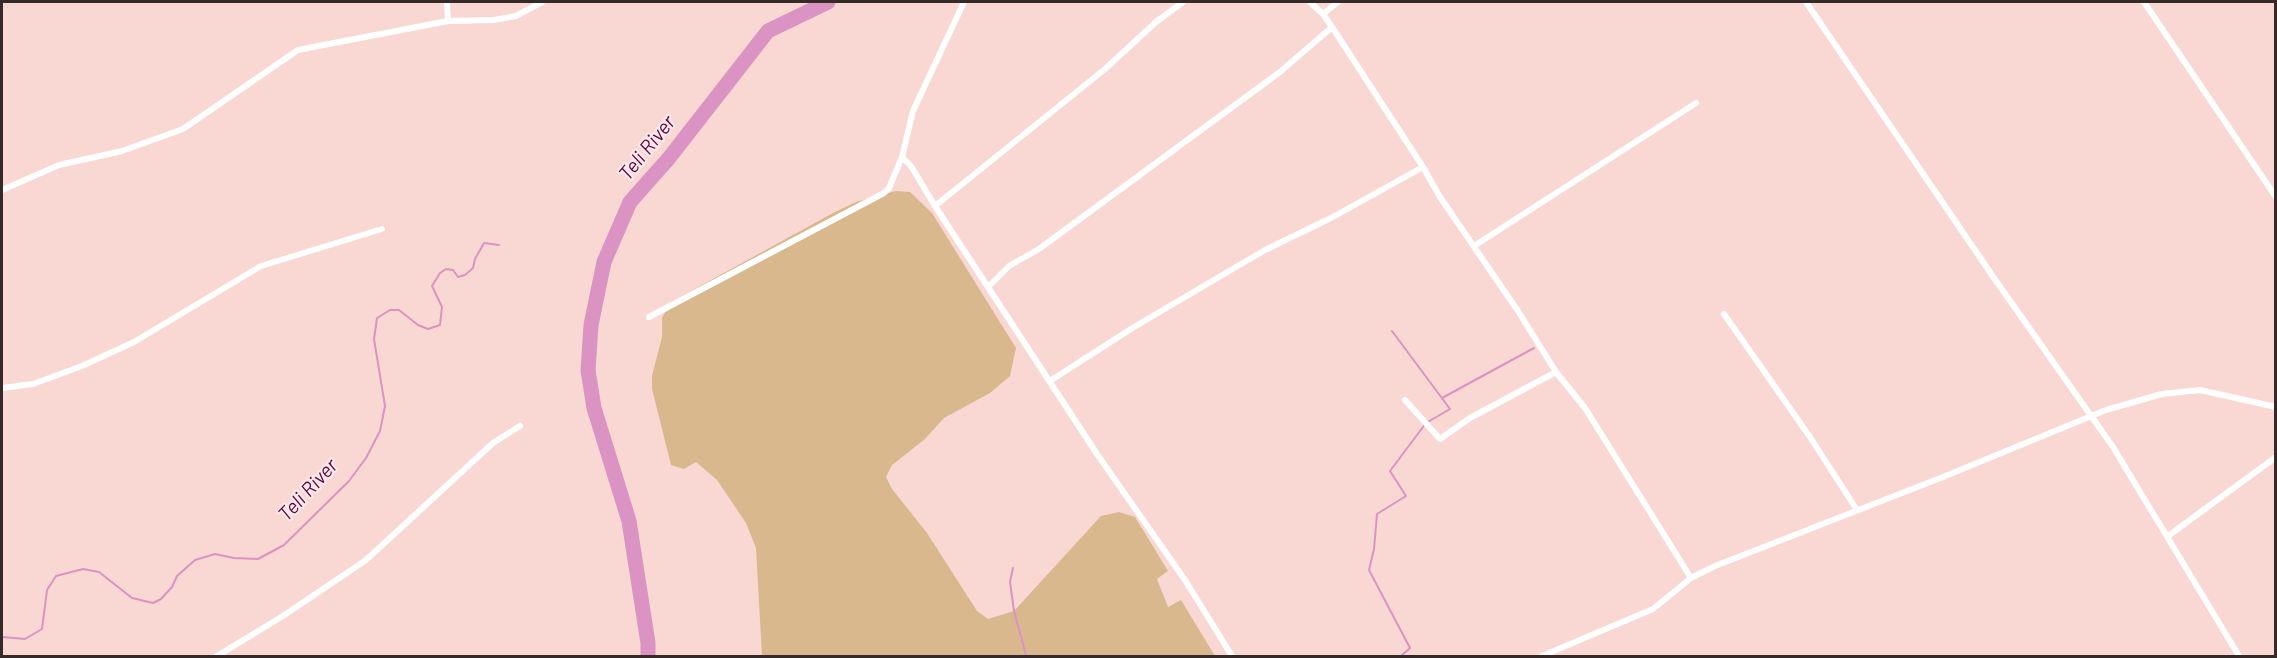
<!DOCTYPE html>
<style>
body{margin:0}
#map{position:relative;width:2277px;height:658px;overflow:hidden;background:#f9d8d4;font-family:Barlow,sans-serif}
canvas{display:block}
.frame{position:absolute;inset:0;border:3px solid #362a28;pointer-events:none}
</style>
<div id="map">
<canvas width="2277" height="658"></canvas>
<div class="frame"></div>
</div>
<script>
const g = document.querySelector('canvas').getContext('2d');
g.lineJoin = 'round';
function paint(path, color) { g.fillStyle = color; g.fill(path, 'evenodd'); }
const shape = rows => new Path2D(rows.map(r => 'M' + r).join(''));
function stroke(path, color, width, dash) { g.strokeStyle = color; g.lineWidth = width; g.lineCap = dash ? 'butt' : 'round'; g.setLineDash(dash || []); g.stroke(path); }
function write(font, color, halo, rows, align = 'center') {
  g.font = font + ' Barlow,sans-serif'; g.lineWidth = 4.5; g.setLineDash([]); g.textBaseline = 'middle'; g.strokeStyle = halo; g.fillStyle = color; for (const [text, x, y, turn = 0] of rows) {
    g.save(); g.translate(x, y); g.rotate((+turn || 0) * Math.PI / 180); g.textAlign = isNaN(turn) ? turn : align; if (halo) g.strokeText(text, 0, 0); g.fillText(text, 0, 0); g.restore();
  }
}
paint(shape([
 [896,191,910,192,932,213,1016,348,1010,376,990,393,944,418,925,439,892,465,886,477,892,489,927,533,977,611,988,619,1014,611,1101,516,1119,512,1135,517,1168,571,1157,579,1168,607,1181,600,1215,656,762,656,756,548,746,523,717,480,696,462,684,469,671,465,652,389,652,376,662,337,662,318,671,302,833,213,856,202]
]), '#d9b88d');
stroke(shape([
 [1392,331,1450,409,1426,423,1390,471,1406,496,1377,514,1374,549,1369,570,1410,648,1401,656],
 [1442,398,1534,348],
 [1013,568,1010,582,1014,611,1026,655],
 [2,637,25,639,42,629,47,590,56,576,83,569,99,572,132,598,153,603,161,599,172,587,177,576,195,560,215,554,234,558,258,559,284,545,349,481,366,458,380,431,385,406,374,339,377,318,390,310,399,310,418,325,428,329,440,325,442,307,432,286,440,273,446,269,453,270,458,277,465,275,473,268,475,259,484,243,499,245],
 [2274,656,2276,652]
]), '#da93c3', 2);
stroke(shape([
 [648,656,648,643,629,521,594,408,588,370,591,325,604,262,630,202,669,158,768,31,828,2]
]), '#da93c3', 15);
stroke(shape([
 [447,2,448,21],
 [1310,2,1323,14,1332,27,1423,167,1440,197,1518,311,1556,372,1585,408,1691,578],
 [1806,2,1994,278,2113,447,2239,656],
 [2144,2,2276,197],
 [1323,14,1338,2],
 [902,157,913,111,964,2],
 [2,190,59,165,122,151,183,129,298,50,448,21,494,20,516,16,542,2],
 [935,206,1105,69,1156,22,1183,2],
 [1474,246,1696,103],
 [988,287,1009,266,1039,249,1280,72,1332,27],
 [1724,314,1810,437,1857,510],
 [649,317,884,193,889,188,902,157,911,166,935,206,1097,454,1185,580,1232,656],
 [1050,381,1134,327,1265,250,1331,218,1423,167],
 [2,388,33,384,82,366,134,342,261,266,382,229],
 [1405,400,1440,439,1470,418,1556,372],
 [2168,536,2276,457],
 [217,656,283,616,366,560,493,443,520,426],
 [1542,656,1653,609,1691,578,1715,566,1943,477,2106,410,2162,394,2200,390,2276,407]
]), '#fff', 6);
write('italic 20px', '#5c0549', '#fde9e6', [
 ["Teli River",647,148,-51],
 ["Teli River",308,490,-47]
]);
</script>
